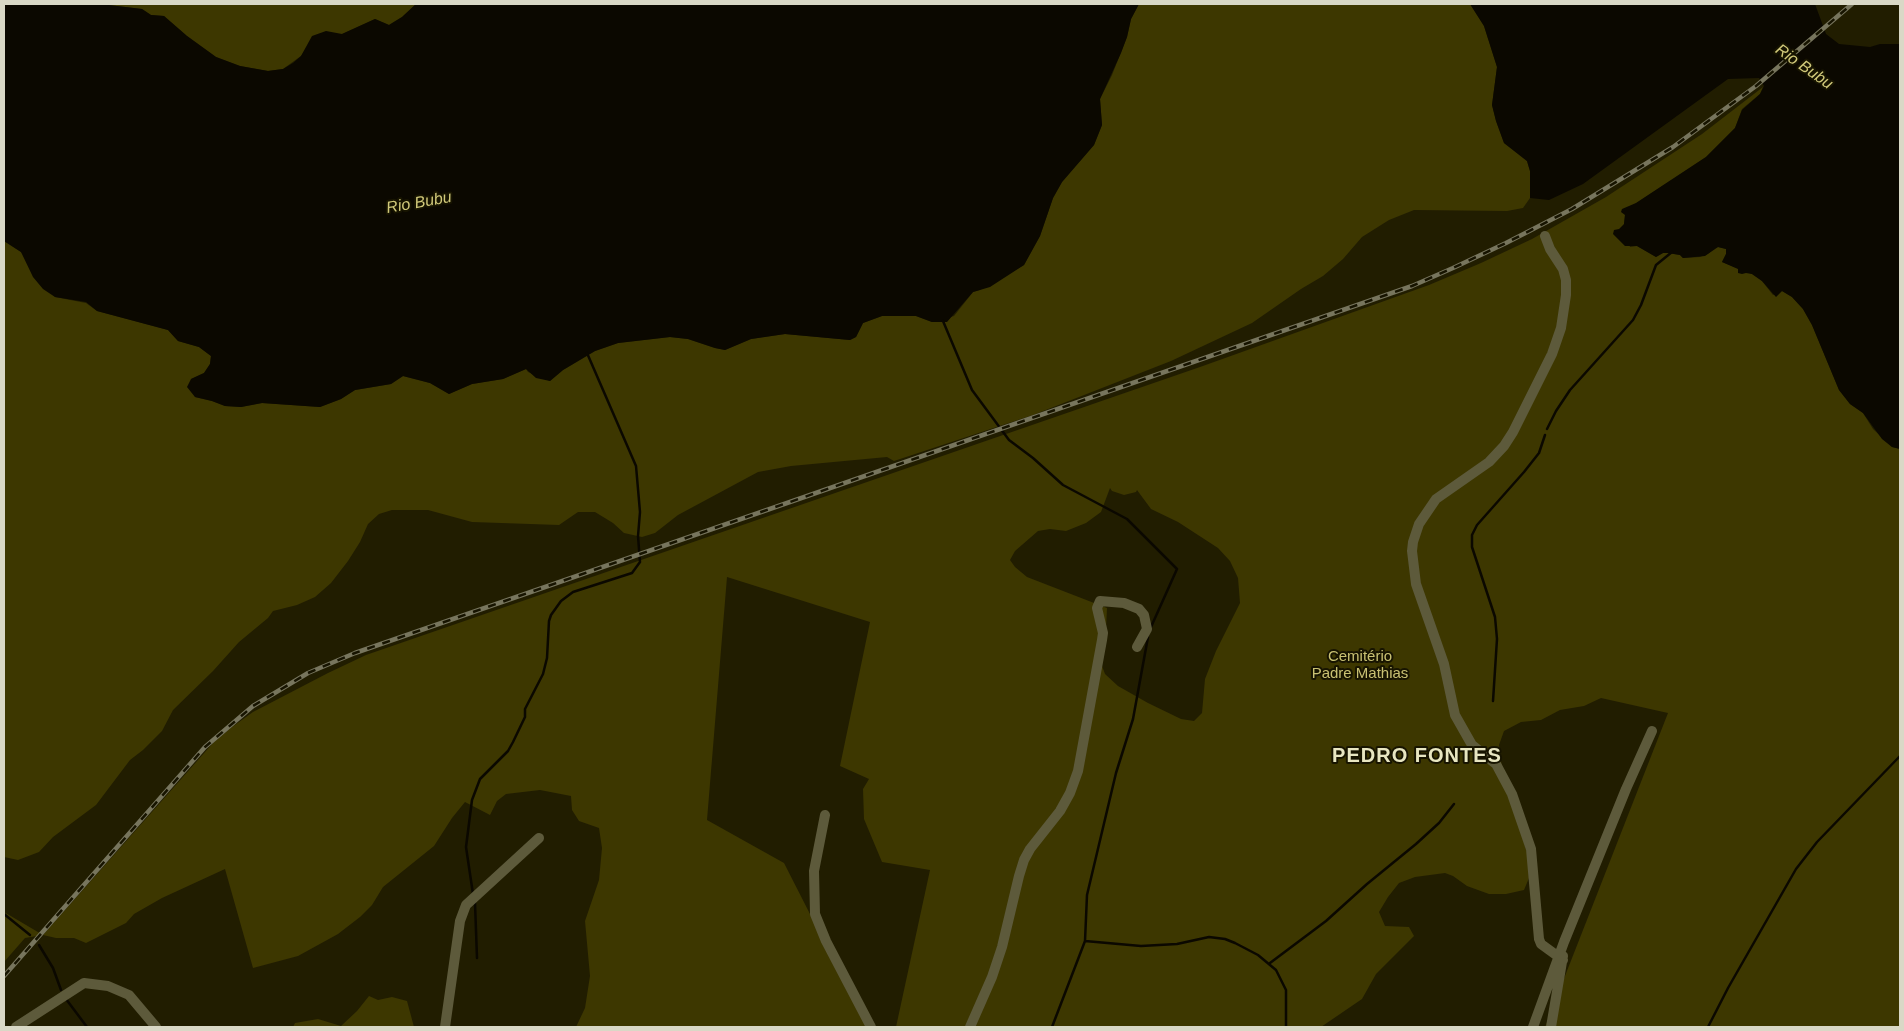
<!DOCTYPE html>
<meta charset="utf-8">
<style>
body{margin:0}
#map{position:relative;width:1904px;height:1031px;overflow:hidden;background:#211d00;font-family:Arial,sans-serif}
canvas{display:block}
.frame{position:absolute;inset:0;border:5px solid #d9d8c6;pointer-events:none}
</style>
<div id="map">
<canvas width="1904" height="1031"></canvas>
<div class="frame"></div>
</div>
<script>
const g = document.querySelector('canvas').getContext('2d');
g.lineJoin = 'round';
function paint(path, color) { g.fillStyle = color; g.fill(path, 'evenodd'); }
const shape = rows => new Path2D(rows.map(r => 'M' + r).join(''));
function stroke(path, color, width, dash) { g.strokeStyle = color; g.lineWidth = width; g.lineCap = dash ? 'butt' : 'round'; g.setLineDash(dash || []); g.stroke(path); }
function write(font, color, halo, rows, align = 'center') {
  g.font = font + ' Arial,sans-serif'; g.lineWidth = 4; g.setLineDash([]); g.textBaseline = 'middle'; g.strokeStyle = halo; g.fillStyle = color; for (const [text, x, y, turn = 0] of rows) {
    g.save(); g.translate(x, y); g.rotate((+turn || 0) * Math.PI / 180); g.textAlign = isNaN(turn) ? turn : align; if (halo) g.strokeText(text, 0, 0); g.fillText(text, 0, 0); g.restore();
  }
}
paint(shape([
 [100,4,416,4,402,17,389,25,375,19,342,34,336,34,306,49,301,56,283,69,268,71,240,66,216,57,187,36,164,16,151,15,142,9],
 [1139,4,1470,4,1484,26,1497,67,1492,105,1496,121,1504,143,1527,161,1530,171,1530,198,1523,208,1507,211,1414,210,1389,220,1362,237,1343,259,1323,276,1301,289,1252,323,1171,361,1033,415,894,461,887,457,791,466,758,472,678,515,655,533,642,537,624,533,613,523,595,512,578,512,559,525,472,522,428,510,392,510,379,514,368,524,360,542,348,561,331,583,315,597,297,605,273,611,268,618,239,642,213,671,173,710,162,731,143,750,130,760,96,805,53,837,39,852,18,860,4,857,4,241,21,252,55,297,86,303,97,311,168,330,178,341,199,347,211,356,210,364,204,373,191,379,195,397,212,401,225,406,241,407,262,403,320,407,341,399,355,390,391,384,403,376,430,383,449,394,472,384,503,379,526,369,528,372,550,381,563,370,595,351,618,343,670,337,688,339,715,348,725,350,751,339,785,334,850,340,856,337,863,323,882,316,916,316,932,322,954,316,973,292,980,290,1024,265,1040,236,1053,198,1062,182,1094,145,1102,125,1100,99,1112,75,1127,37,1131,19],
 [1763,87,1760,94,1742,109,1735,128,1706,157,1632,206,1625,215,1624,224,1630,247,1637,246,1656,257,1663,253,1668,253,1680,255,1683,258,1700,257,1709,253,1714,248,1718,247,1726,249,1726,254,1722,262,1752,274,1762,281,1773,295,1782,291,1792,297,1803,309,1812,325,1839,390,1850,404,1863,413,1873,429,1892,447,1900,449,1900,1027,1545,1027,1668,713,1601,698,1584,706,1560,710,1541,720,1521,722,1504,731,1499,745,1502,768,1528,856,1529,878,1524,890,1506,894,1489,894,1467,886,1453,876,1445,873,1415,877,1399,883,1388,897,1379,912,1385,926,1409,927,1414,936,1376,974,1362,999,1321,1027,896,1027,930,870,882,862,864,819,863,789,869,779,840,766,870,622,727,577,707,820,784,863,810,914,876,1027,576,1027,585,1008,590,976,585,921,599,880,602,848,599,828,579,821,572,810,571,796,540,790,506,794,497,801,490,815,465,802,452,818,434,846,383,887,372,905,360,917,338,934,298,956,253,968,225,869,162,898,134,914,126,923,86,943,74,938,56,938,43,935,25,938,4,962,4,912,43,935,213,743,232,727,253,712,328,673,366,655,1200,367,1429,285,1481,263,1532,239,1606,197,1702,134],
 [1110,488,1112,491,1124,495,1136,492,1137,490,1151,509,1178,522,1218,548,1230,561,1238,578,1240,603,1216,651,1205,679,1202,713,1194,721,1181,719,1148,703,1118,686,1105,674,1099,658,1106,629,1107,608,1027,577,1015,567,1010,560,1015,551,1038,531,1050,529,1066,531,1086,523,1101,512],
 [369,996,378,1000,392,997,407,1001,414,1027,293,1027,295,1023,318,1019,341,1026,357,1011]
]), '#3d3700');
paint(shape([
 [4,4,100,4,142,9,151,15,164,16,187,36,216,57,240,66,268,71,283,69,293,63,301,56,312,36,326,31,342,34,375,19,389,25,402,17,416,4,1139,4,1131,19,1127,37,1121,53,1100,99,1102,125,1094,145,1062,182,1053,198,1040,236,1024,265,990,287,973,292,947,322,932,322,916,316,882,316,863,323,856,337,850,340,785,334,751,339,725,350,715,348,688,339,670,337,618,343,595,351,563,370,550,381,536,378,526,369,503,379,472,384,449,394,430,383,403,376,391,384,355,390,341,399,320,407,262,403,241,407,225,406,212,401,195,397,187,387,191,379,204,373,210,364,211,356,199,347,178,341,168,330,97,311,86,302,55,297,43,289,33,277,21,252,4,241],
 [1470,4,1815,4,1826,34,1839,44,1870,47,1880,44,1900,44,1900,449,1892,447,1882,439,1863,413,1850,404,1839,390,1812,325,1803,309,1792,297,1782,291,1776,297,1762,281,1752,274,1746,273,1742,274,1738,273,1738,269,1722,262,1726,254,1726,249,1718,247,1705,256,1683,258,1680,255,1668,253,1663,253,1656,257,1637,246,1625,246,1613,234,1614,230,1619,229,1624,224,1625,215,1621,212,1622,209,1636,203,1706,157,1735,128,1742,110,1760,94,1764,86,1759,78,1728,79,1583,184,1549,200,1530,198,1530,171,1527,161,1504,143,1496,121,1492,105,1497,67,1484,26]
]), '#0b0800');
stroke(shape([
 [943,321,972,390,1009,440,1033,458,1063,485,1127,519,1177,569,1151,627],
 [1547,429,1556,411,1570,390,1633,320,1641,305,1656,265,1672,252],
 [1493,701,1497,639,1495,617,1472,547,1472,535,1477,525,1524,472,1539,453,1545,435],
 [473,894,466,847,472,800,480,779,508,751,513,742,525,717,525,709,543,674,547,658,549,621,551,615,561,601,573,592,632,573,640,562,638,536,640,512,636,466,587,353],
 [475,903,477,958],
 [4,914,30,935],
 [1085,941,1141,946,1177,944,1209,937,1225,939,1235,943,1258,955,1276,970,1286,990,1286,1027],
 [39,945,53,968,61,990],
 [1270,963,1326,921,1367,884,1416,844,1439,823,1454,804],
 [66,999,87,1027],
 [1052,1027,1085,941,1087,895,1116,773,1133,719,1148,637],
 [1708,1027,1728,988,1796,869,1817,842,1900,756]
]), '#0b0800', 2.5);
stroke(shape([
 [1545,236,1550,249,1563,269,1566,280,1566,295,1561,328,1552,354,1513,432,1504,446,1489,462,1436,499,1419,524,1413,542,1412,551,1416,584,1444,664,1455,715,1472,745,1496,764,1512,794,1531,849,1539,939,1541,944,1563,960],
 [825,815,814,871,815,914,826,941,871,1027],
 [16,1027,84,983,108,986,129,995,156,1027],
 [445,1027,460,921,466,905,539,838],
 [970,1027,992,977,1002,947,1019,876,1024,860,1030,849,1060,811,1070,793,1078,771,1102,640,1103,633,1097,608,1100,601,1124,603,1139,609,1144,615,1147,629,1137,647],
 [1533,1027,1564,942,1626,789,1652,731],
 [1551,1027,1563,956]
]), '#5d5a3b', 10);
const rail = shape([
 [4,976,205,747,253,706,308,673,355,653,1412,286,1453,268,1506,243,1572,209,1673,147,1756,86,1852,4]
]);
stroke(rail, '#77755d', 4.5);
stroke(rail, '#171400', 2.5, [8]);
write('15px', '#c9c172', '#171400', [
 ["Cemitério",1360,657],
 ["Padre Mathias",1360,674]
]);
write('italic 16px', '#d1c97a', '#171400', [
 ["Rio Bubu",1804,67,35],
 ["Rio Bubu",419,203,-10]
]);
g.letterSpacing = '1px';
write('bold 20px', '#e8e6c1', '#171400', [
 ["PEDRO FONTES",1417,756]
]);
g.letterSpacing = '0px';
</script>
